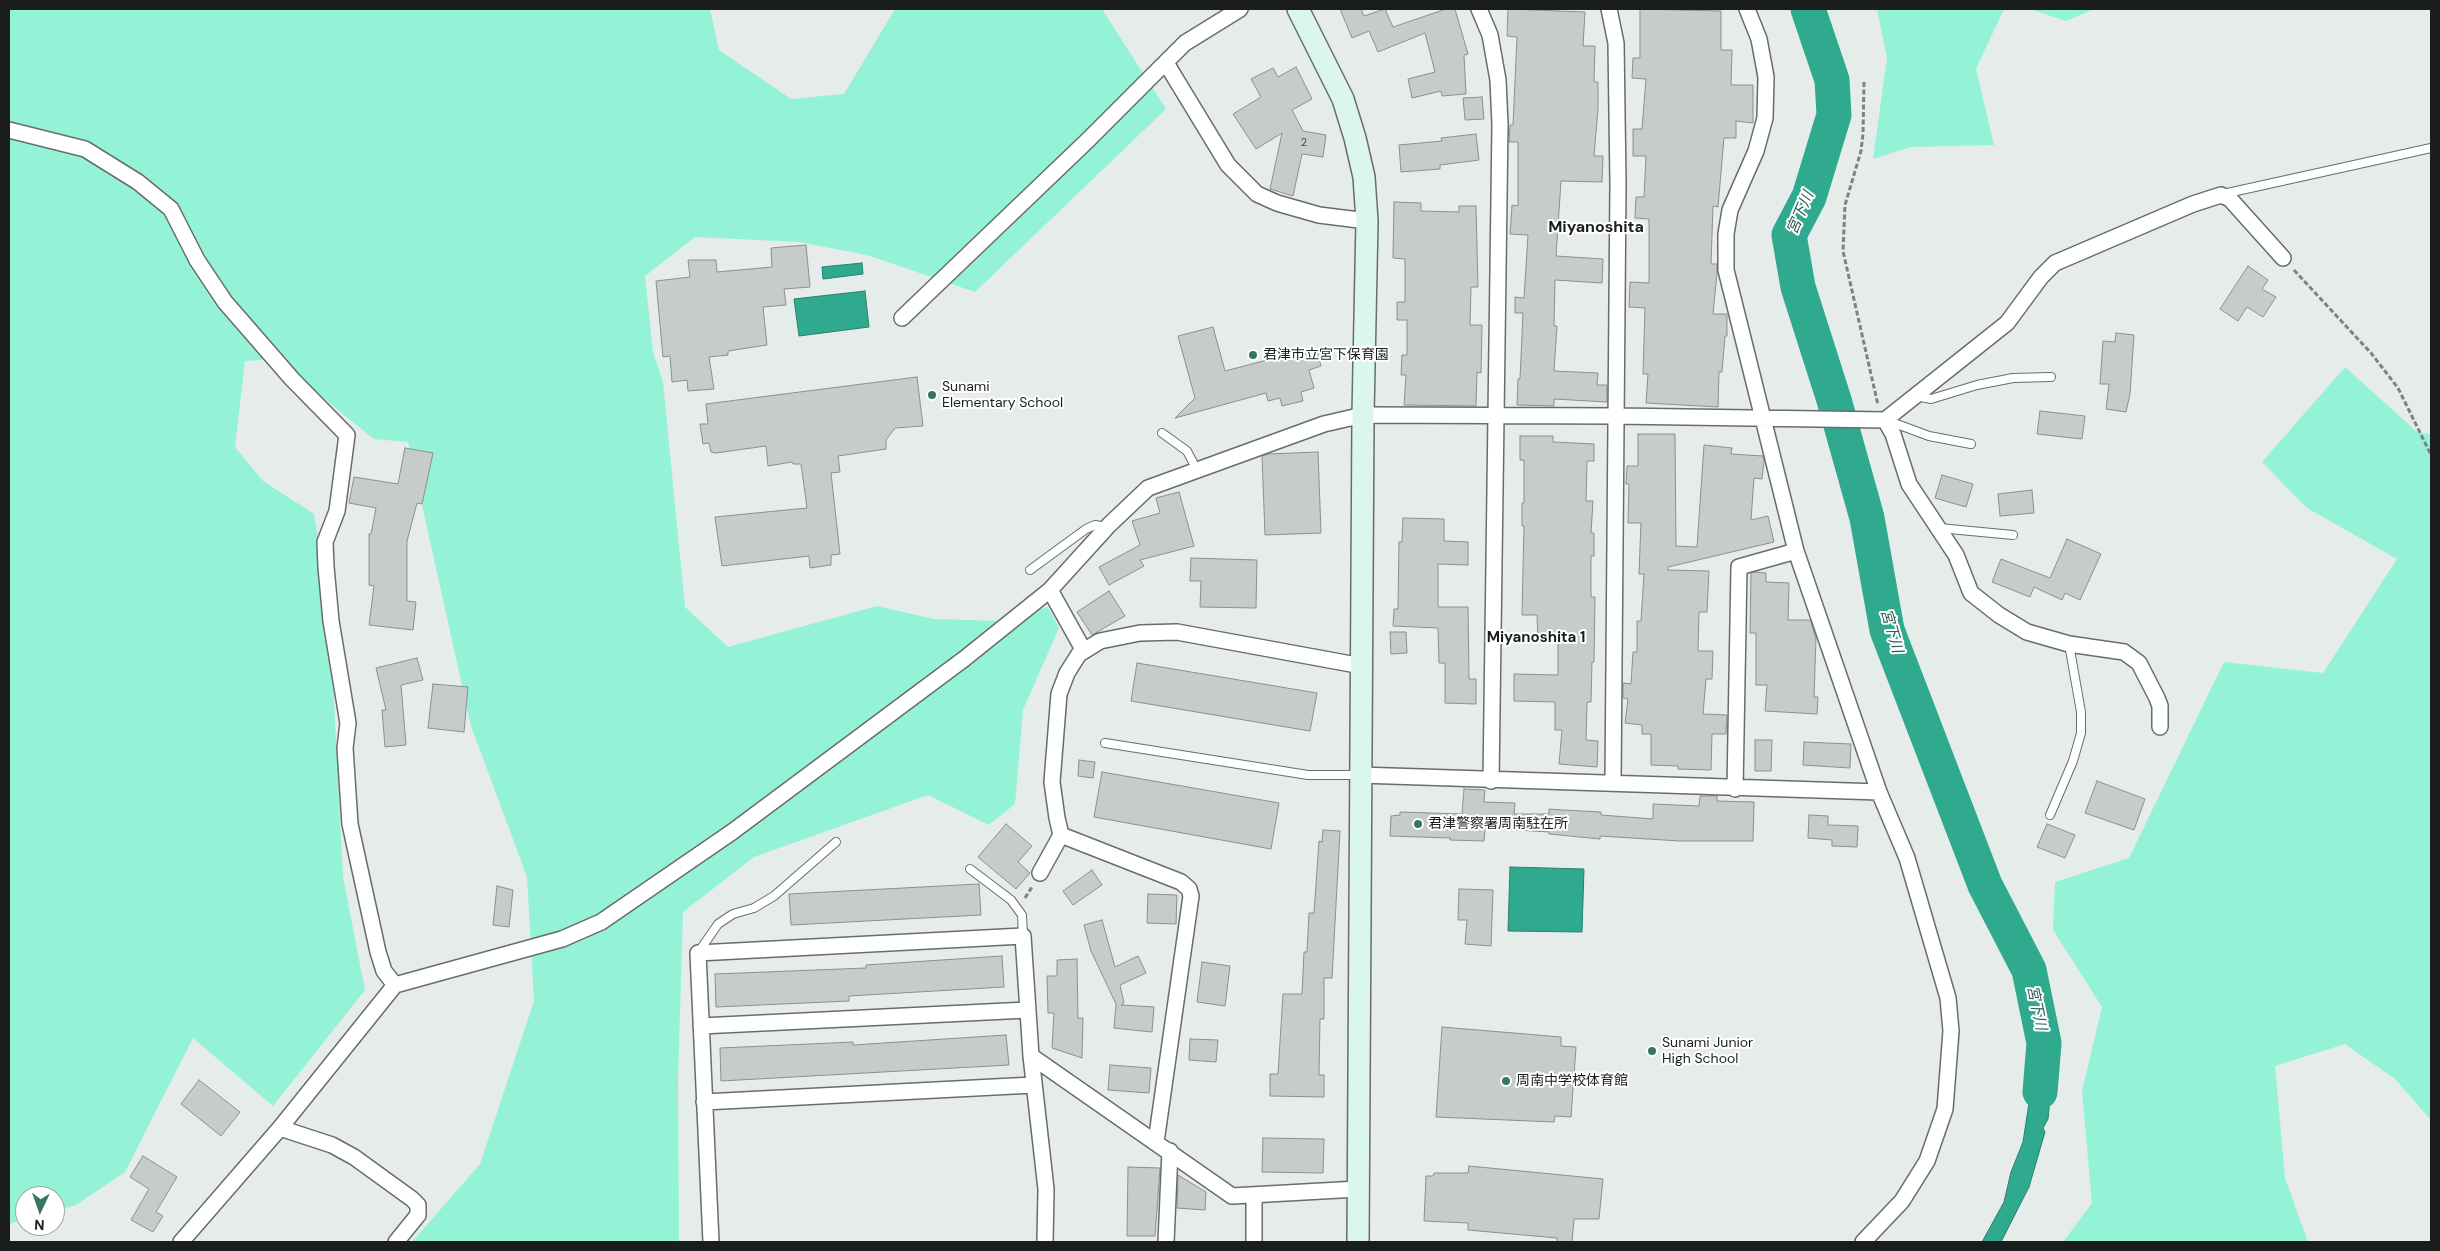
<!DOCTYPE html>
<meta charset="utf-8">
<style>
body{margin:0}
#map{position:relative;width:2440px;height:1251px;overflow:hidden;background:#e6ecea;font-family:"DM Sans",sans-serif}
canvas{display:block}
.frame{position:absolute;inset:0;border:10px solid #1b1d1d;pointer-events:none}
.north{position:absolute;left:15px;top:1186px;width:50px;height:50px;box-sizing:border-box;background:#fff;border:1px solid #a4a5a5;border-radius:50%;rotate:183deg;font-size:14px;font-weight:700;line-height:20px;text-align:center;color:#1b1d1d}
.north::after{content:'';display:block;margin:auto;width:18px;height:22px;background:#367665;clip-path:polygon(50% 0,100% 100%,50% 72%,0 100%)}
</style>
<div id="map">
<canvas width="2440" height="1251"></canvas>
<div class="frame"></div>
<div class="north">N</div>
</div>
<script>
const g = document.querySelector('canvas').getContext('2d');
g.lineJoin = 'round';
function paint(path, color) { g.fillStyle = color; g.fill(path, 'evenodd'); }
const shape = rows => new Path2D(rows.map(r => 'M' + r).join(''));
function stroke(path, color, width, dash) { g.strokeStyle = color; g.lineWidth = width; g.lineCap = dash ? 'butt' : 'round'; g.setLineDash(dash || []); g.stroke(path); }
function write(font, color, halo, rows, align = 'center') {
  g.font = font + ' "DM Sans","Noto Sans JP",sans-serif'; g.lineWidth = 4; g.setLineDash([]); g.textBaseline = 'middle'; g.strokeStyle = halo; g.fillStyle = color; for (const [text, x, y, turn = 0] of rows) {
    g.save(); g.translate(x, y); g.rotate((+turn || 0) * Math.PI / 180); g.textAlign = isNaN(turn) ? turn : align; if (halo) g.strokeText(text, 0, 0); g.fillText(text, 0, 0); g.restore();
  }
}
paint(shape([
 [9,9,710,9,719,50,791,99,844,94,895,9,1102,9,1166,109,975,292,867,255,799,242,695,237,645,276,653,352,663,382,685,607,728,647,877,606,934,619,1001,621,1048,607,1059,628,1023,710,1015,804,989,825,928,795,754,857,683,912,678,1079,679,1242,412,1242,480,1164,534,1001,527,877,471,726,408,442,374,439,275,359,245,361,235,447,263,481,314,514,329,602,343,877,365,990,273,1106,193,1038,125,1172,76,1205,55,1211,55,1196,25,1196,25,1219,9,1224],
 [1877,9,2004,9,1976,69,1994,145,1911,147,1873,159,1887,58],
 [2030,9,2094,9,2066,21],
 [2345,367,2416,431,2431,435,2431,1120,2395,1079,2345,1044,2275,1066,2285,1178,2308,1242,2063,1242,2092,1203,2082,1091,2102,1007,2053,930,2055,882,2129,858,2224,662,2323,673,2397,559,2307,508,2262,462]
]), '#94f2d7');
const water = shape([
 [862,263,863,274,823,279,822,267,862,263],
 [865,291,869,327,799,336,794,299,865,291],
 [1510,867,1584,869,1582,932,1508,931,1510,867],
 [2038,1045,2055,1045,2048,1119,2043,1128,2045,1132,2029,1187,2001,1242,1982,1242,2004,1202,2011,1172,2023,1142,2038,1045]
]);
paint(water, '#2faa8e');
stroke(water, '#29806c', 1);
stroke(shape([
 [1808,9,1832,80,1834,115,1809,197,1789,235,1798,287,1834,400,1867,518,1887,630,1985,885,2029,970,2044,1043,2040,1092]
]), '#2faa8e', 35);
const building = shape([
 [1340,9,1361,9,1364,16,1385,9,1393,27,1446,9,1455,9,1468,54,1464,55,1466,94,1442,96,1441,91,1412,98,1408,79,1435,72,1425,33,1378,52,1369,31,1352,38,1340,9],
 [1508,9,1585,12,1583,46,1595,46,1594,82,1598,82,1598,109,1594,156,1603,156,1602,182,1561,181,1556,256,1603,259,1602,283,1555,280,1554,326,1557,326,1554,371,1598,373,1597,385,1607,385,1607,402,1554,399,1554,406,1517,405,1518,379,1520,379,1523,313,1515,313,1515,297,1524,298,1528,235,1510,234,1512,205,1518,206,1518,142,1509,142,1510,125,1513,125,1517,37,1507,36,1508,9],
 [1640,9,1721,11,1721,50,1732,50,1731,85,1753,85,1753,123,1736,121,1736,138,1724,138,1718,207,1713,206,1711,264,1717,264,1717,273,1713,314,1727,314,1727,336,1725,336,1722,372,1719,372,1718,407,1646,403,1648,374,1643,374,1645,308,1629,307,1630,282,1649,283,1649,219,1635,218,1636,197,1644,197,1646,156,1633,156,1633,129,1642,129,1646,79,1632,78,1633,58,1640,58,1640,9],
 [1296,67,1312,99,1292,110,1303,131,1326,135,1323,157,1302,154,1293,196,1270,189,1282,133,1256,149,1233,114,1261,97,1251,79,1273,68,1278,77,1296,67],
 [1482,97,1484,119,1465,120,1463,98,1482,97],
 [1476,134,1479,160,1440,165,1440,169,1401,172,1399,145,1442,141,1441,138,1476,134],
 [1394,202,1421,203,1421,211,1459,212,1459,206,1476,206,1478,287,1471,287,1470,325,1482,325,1481,373,1477,372,1476,406,1404,405,1406,375,1401,375,1402,355,1407,355,1407,320,1397,320,1397,302,1405,302,1405,259,1393,258,1394,202],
 [806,245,810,287,784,289,786,305,763,307,767,345,728,351,728,355,709,357,714,389,688,391,687,380,672,382,670,356,663,357,656,281,690,277,688,260,716,260,717,272,772,267,771,248,806,245],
 [2248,266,2268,280,2262,289,2276,297,2263,317,2247,307,2238,321,2220,309,2248,266],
 [1213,327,1225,371,1294,353,1295,356,1317,350,1321,366,1309,370,1314,388,1301,392,1303,401,1282,406,1280,398,1268,401,1266,393,1175,418,1195,398,1178,336,1213,327],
 [2116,333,2134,335,2130,394,2126,412,2106,409,2109,384,2100,384,2103,341,2115,342,2116,333],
 [917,377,923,426,895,428,886,440,886,449,838,456,840,472,831,473,840,554,831,555,831,565,810,568,809,556,722,566,715,517,807,508,801,464,793,464,792,462,768,466,766,446,716,453,711,452,709,443,703,444,700,424,708,424,706,404,917,377],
 [2040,411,2085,416,2082,439,2037,434,2040,411],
 [1638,434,1675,434,1676,546,1697,547,1704,445,1732,448,1731,454,1763,456,1764,460,1762,479,1754,478,1751,520,1768,516,1774,542,1668,567,1668,570,1709,571,1707,612,1699,612,1698,651,1713,651,1712,679,1706,679,1703,714,1727,715,1726,734,1712,734,1711,770,1678,769,1678,766,1651,765,1651,734,1642,734,1642,725,1625,723,1628,699,1623,698,1623,683,1631,684,1633,652,1637,652,1637,621,1641,621,1644,574,1639,574,1641,523,1628,523,1629,484,1626,484,1627,466,1638,466,1638,434],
 [1520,436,1553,436,1553,442,1594,444,1594,461,1587,461,1586,501,1593,501,1591,533,1594,533,1594,556,1591,556,1591,597,1595,597,1594,662,1592,662,1591,702,1587,702,1586,740,1598,741,1597,767,1559,764,1562,730,1555,730,1555,702,1514,701,1514,674,1558,675,1558,641,1538,642,1537,615,1522,615,1524,526,1522,526,1522,503,1524,503,1524,460,1520,460,1520,436],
 [405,448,433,453,422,504,417,503,407,541,407,601,416,602,413,630,369,625,374,586,369,585,369,534,371,534,376,508,349,503,354,477,398,484,405,448],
 [1318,452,1321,533,1265,535,1262,456,1269,454,1318,452],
 [1942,475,1973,484,1966,507,1935,498,1942,475],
 [2032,490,2034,513,2000,516,1998,494,2032,490],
 [1179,492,1194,546,1140,560,1144,566,1109,585,1099,567,1140,545,1132,521,1160,513,1156,498,1179,492],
 [1403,518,1444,519,1444,541,1468,542,1468,565,1438,564,1438,607,1468,607,1469,679,1476,679,1476,704,1445,703,1445,663,1439,663,1438,628,1393,626,1394,609,1398,609,1399,542,1402,542,1403,518],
 [2067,539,2101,554,2080,600,2065,593,2062,600,2034,587,2030,597,1992,582,2001,559,2050,578,2067,539],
 [1191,558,1257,560,1256,608,1200,607,1201,581,1190,581,1191,558],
 [1755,572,1766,573,1766,582,1789,583,1788,620,1809,620,1811,622,1816,639,1814,697,1818,697,1817,714,1765,711,1767,685,1756,685,1756,633,1750,633,1751,573,1755,572],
 [1109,591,1125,616,1092,635,1077,612,1109,591],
 [1390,632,1406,632,1407,653,1391,654,1390,632],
 [417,658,423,680,401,685,406,745,385,747,382,710,386,710,376,668,417,658],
 [1137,663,1317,693,1310,731,1131,701,1137,663],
 [433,684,468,687,464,732,428,728,433,684],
 [1755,740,1772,740,1771,771,1755,771,1755,740],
 [1804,742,1851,744,1850,768,1803,765,1804,742],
 [1079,760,1095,762,1093,778,1078,776,1079,760],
 [1102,772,1279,803,1271,849,1094,817,1102,772],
 [2097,781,2145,799,2134,830,2085,813,2097,781],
 [1464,789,1485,790,1484,802,1515,803,1514,814,1549,814,1549,809,1563,810,1601,812,1601,815,1653,819,1653,804,1699,806,1700,796,1717,796,1717,801,1754,802,1753,841,1680,841,1600,836,1600,839,1549,834,1549,832,1485,828,1484,841,1450,840,1450,838,1390,836,1391,816,1400,815,1400,812,1462,814,1464,789],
 [1809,815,1828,816,1828,825,1858,826,1857,847,1832,846,1832,840,1808,838,1809,815],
 [1006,824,1032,846,1018,862,1030,873,1016,889,978,857,1006,824],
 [2047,824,2075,835,2065,858,2037,847,2047,824],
 [1323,830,1340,831,1332,978,1324,978,1324,1019,1320,1019,1319,1075,1324,1075,1324,1097,1270,1096,1270,1074,1278,1074,1283,994,1302,994,1304,952,1307,952,1309,913,1314,913,1319,841,1322,842,1323,830],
 [1092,870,1102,885,1073,905,1063,891,1092,870],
 [979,884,981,915,791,925,789,894,979,884],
 [497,886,513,890,509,927,493,925,497,886],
 [1459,889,1493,890,1491,946,1465,944,1467,920,1458,920,1459,889],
 [1148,894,1177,895,1176,924,1147,923,1148,894],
 [1102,920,1115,967,1138,956,1146,973,1120,985,1124,1003,1121,1005,1154,1007,1152,1032,1114,1028,1116,1004,1091,951,1084,925,1102,920],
 [1002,956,1004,987,849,996,849,1001,716,1007,715,974,866,968,866,965,1002,956],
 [1077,959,1078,1018,1083,1018,1082,1058,1052,1048,1054,1013,1048,1013,1047,976,1057,976,1057,960,1077,959],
 [1202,962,1230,966,1225,1006,1197,1002,1202,962],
 [1442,1027,1561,1037,1561,1046,1576,1047,1571,1117,1555,1116,1554,1122,1436,1117,1442,1027],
 [1006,1035,1009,1065,721,1081,720,1048,853,1042,853,1045,1006,1035],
 [1190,1039,1218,1040,1216,1062,1189,1060,1190,1039],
 [1110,1065,1151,1068,1149,1093,1108,1090,1110,1065],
 [199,1080,240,1112,221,1136,181,1104,199,1080],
 [1263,1138,1324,1139,1323,1173,1262,1172,1263,1138],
 [143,1156,177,1177,156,1212,163,1216,153,1232,131,1220,149,1189,130,1177,143,1156],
 [1469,1166,1603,1179,1599,1219,1574,1219,1572,1242,1557,1242,1557,1238,1468,1230,1468,1223,1424,1221,1426,1176,1433,1176,1434,1173,1468,1173,1469,1166],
 [1128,1167,1160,1168,1155,1236,1127,1236,1128,1167],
 [1178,1175,1206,1192,1205,1210,1177,1208,1178,1175]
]);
paint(building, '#c6ccca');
stroke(building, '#8b908e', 1);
const lane = shape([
 [2223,194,2431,148],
 [1916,396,1931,399,1977,385,2013,378,2051,377],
 [1886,420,1929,436,1971,444],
 [1162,433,1187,451,1197,470],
 [1939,528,2013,535],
 [1030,570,1086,529,1095,525,1107,527],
 [1105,743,1308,775,1360,775],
 [2050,815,2073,761,2081,733,2081,712,2069,644],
 [970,869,1011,900,1022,915,1023,936],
 [698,953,718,924,733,914,754,908,774,896,836,842]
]);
const street = shape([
 [1479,9,1490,35,1498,80,1500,124,1491,781],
 [1609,9,1616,43,1618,183,1613,783],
 [1747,9,1759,39,1766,77,1765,118,1756,151,1730,210,1726,234,1726,270,1796,551,1879,792,1907,858,1948,998,1951,1031,1945,1109,1927,1161,1902,1201,1863,1242],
 [1166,63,1228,165,1257,194,1277,203,1319,215,1367,221],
 [9,130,85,149,138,182,171,209,197,260,225,302,292,379,347,435,337,511,325,542,326,567,331,621,348,723,345,748,350,824,378,952,384,971,395,985],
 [902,318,1087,141,1185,43,1240,9],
 [1885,420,1893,434,1909,484,1956,555,1971,593,1999,615,2027,632,2069,644,2124,652,2139,663,2157,698,2160,706,2160,727],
 [1050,590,1084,651],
 [1360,775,1879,792],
 [1735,789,1739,567,1796,551],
 [1040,873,1061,835],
 [701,1026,1027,1010],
 [1031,1056,1232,1196,1358,1189],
 [704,1102,1033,1085],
 [280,1128,332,1145,354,1157,412,1199,418,1205,418,1215,396,1242],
 [1156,1142,1191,896,1189,889,1181,882,1061,835,1057,818,1052,782,1059,694,1067,673,1079,654,1100,641,1140,633,1177,632,1362,666],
 [181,1242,280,1128,395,985,562,939,601,922,732,832,964,659,1050,590,1109,525,1148,488,1324,424,1363,415,1617,416,1885,420,2007,323,2041,277,2055,263,2193,204,2221,195,2230,199,2283,258],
 [711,1242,698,953,1023,936,1031,1056,1046,1189,1045,1242],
 [1166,1242,1170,1151],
 [1254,1242,1254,1195]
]);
const secondary = shape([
 [1298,9,1343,99,1355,138,1364,177,1367,221,1363,415,1358,1242]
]);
stroke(lane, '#686d6b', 10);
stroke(street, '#686d6b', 18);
stroke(secondary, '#686d6b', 24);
stroke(shape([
 [1864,82,1863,134,1861,151,1845,205,1843,251,1878,405],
 [2294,270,2371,353,2398,388,2431,455],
 [1025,898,1032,887]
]), '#7e8281', 3, [5, 2.5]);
stroke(lane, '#fff', 8);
stroke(street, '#fff', 15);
stroke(secondary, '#dbf6ee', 21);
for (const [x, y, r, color] of [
 [1253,355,5,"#367665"],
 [932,395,5,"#367665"],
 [1418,824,5,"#367665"],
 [1652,1051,5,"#367665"],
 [1506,1081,5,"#367665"]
]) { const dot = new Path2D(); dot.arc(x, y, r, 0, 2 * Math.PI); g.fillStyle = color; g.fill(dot); stroke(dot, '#fff', 2); }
write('11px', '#464948', null, [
 ["2",1304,143]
]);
write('14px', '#1b1d1d', '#fff', [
 ["君津市立宮下保育園",1263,355],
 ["Sunami",942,387],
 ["Elementary School",942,403],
 ["君津警察署周南駐在所",1428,824],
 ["Sunami Junior",1662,1043],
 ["High School",1662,1059],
 ["周南中学校体育館",1516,1081]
], 'left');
write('italic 15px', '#2e5e51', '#fff', [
 ["宮下川",1801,213,-67],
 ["宮下川",1891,631,74],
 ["宮下川",2036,1008,78]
]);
write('bold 15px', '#1b1d1d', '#fff', [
 ["Miyanoshita 1",1536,638]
]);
write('bold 16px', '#1b1d1d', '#fff', [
 ["Miyanoshita",1596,228]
]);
</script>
